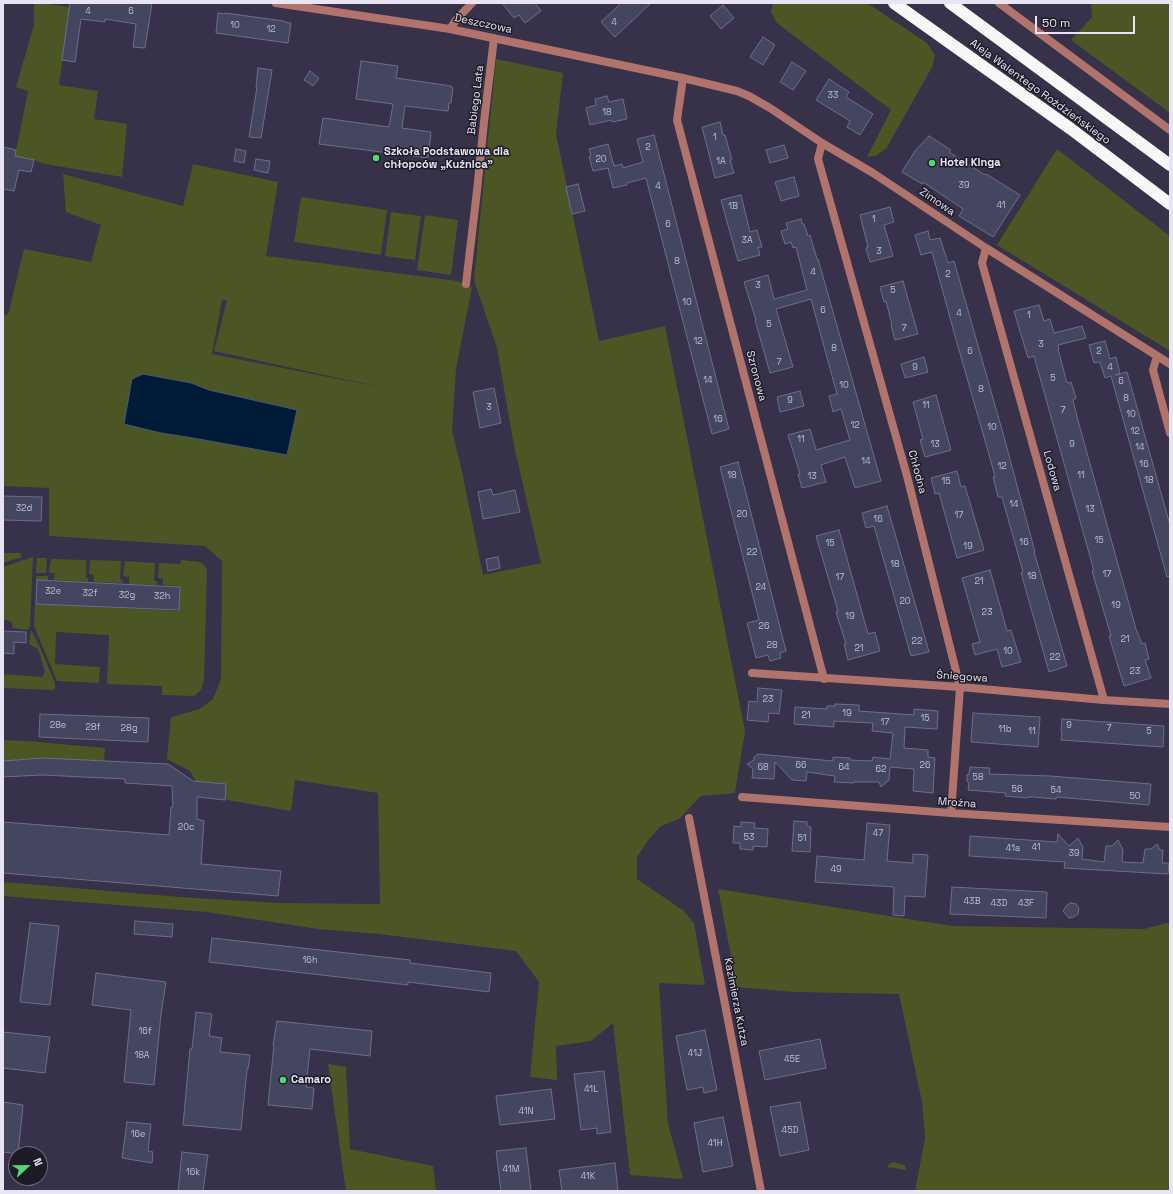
<!DOCTYPE html>
<meta charset="utf-8">
<style>
body{margin:0}
#map{position:relative;width:1173px;height:1194px;overflow:hidden;background:#373149;font-family:"Space Grotesk",sans-serif}
canvas{display:block}
.frame{position:absolute;inset:0;border:4px solid #e8e4f4;pointer-events:none}
.north{position:absolute;left:8px;top:1146px;width:40px;height:40px;box-sizing:border-box;background:#1d1b26;border:1px solid #6e6b78;border-radius:50%;rotate:68deg;font-size:11px;font-weight:700;line-height:16px;text-align:center;color:#e8e4f4}
.north::after{content:'';display:block;margin:auto;width:14px;height:18px;background:#53d673;clip-path:polygon(50% 0,100% 100%,50% 72%,0 100%)}
.scale{position:absolute;left:1035px;top:16px;width:100px;height:18px;box-sizing:border-box;border:2px solid #e8e4f4;border-top:0;padding-left:5px;font-size:12px;line-height:14px;white-space:nowrap;color:#e8e4f4;-webkit-text-stroke:3px #1d1b26;paint-order:stroke}
</style>
<div id="map">
<canvas width="1173" height="1194"></canvas>
<div class="frame"></div>
<div class="north">N</div>
<div class="scale">50 m</div>
</div>
<script>
const g = document.querySelector('canvas').getContext('2d');
g.lineJoin = 'round';
function paint(path, color) { g.fillStyle = color; g.fill(path, 'evenodd'); }
const shape = rows => new Path2D(rows.map(r => 'M' + r).join(''));
function stroke(path, color, width, dash) { g.strokeStyle = color; g.lineWidth = width; g.lineCap = dash ? 'butt' : 'round'; g.setLineDash(dash || []); g.stroke(path); }
function write(font, color, halo, rows, align = 'center') {
  g.font = font + ' "Space Grotesk",sans-serif'; g.lineWidth = 3; g.setLineDash([]); g.textBaseline = 'middle'; g.strokeStyle = halo; g.fillStyle = color; for (const [text, x, y, turn = 0] of rows) {
    g.save(); g.translate(x, y); g.rotate((+turn || 0) * Math.PI / 180); g.textAlign = isNaN(turn) ? turn : align; if (halo) g.strokeText(text, 0, 0); g.fillText(text, 0, 0); g.restore();
  }
}
paint(shape([
 [34,3,41,3,70,7,59,85,98,91,94,119,127,124,122,177,45,164,34,160,15,156,28,91,16,87,34,25],
 [773,3,867,3,927,43,935,55,932,67,917,94,886,149,875,156,867,157,891,110,777,23,771,12],
 [1091,3,1170,3,1170,113,1071,40,1092,17],
 [496,59,563,73,556,134,599,341,665,326,745,731,735,793,701,796,679,819,661,826,649,839,637,857,637,879,684,911,694,923,705,985,659,983,668,1124,683,1179,630,1175,613,1023,591,1041,556,1046,557,1080,530,1077,539,982,516,951,379,934,318,929,207,912,3,896,3,882,180,897,276,903,380,904,378,793,295,780,291,811,204,796,190,771,167,759,171,717,200,709,213,699,221,679,222,561,205,546,49,536,49,488,3,486,3,314,8,315,24,249,91,262,101,225,66,212,63,174,183,206,193,164,278,182,266,256,457,281,472,287,456,369,452,431,461,467,483,575,541,563,514,446,497,348,474,280],
 [222,300,227,301,214,351,384,388,212,354],
 [142,374,191,383,209,390,297,410,287,455,193,438,161,433,125,423],
 [1057,149,1170,236,1170,351,997,245],
 [301,197,387,210,381,255,294,242],
 [391,212,421,216,415,260,385,256],
 [425,215,458,220,451,275,417,270],
 [3,553,20,553,22,557,3,563],
 [33,557,30,626,28,630,13,628,11,621,3,620,3,567],
 [37,558,47,558,46,573,36,573],
 [51,559,86,560,86,578,88,578,88,582,54,580,54,573,49,573],
 [90,560,121,561,120,579,123,580,122,583,94,582,94,575,89,574],
 [181,560,200,562,204,565,207,570,204,680,201,690,194,696,162,695,162,686,107,684,109,635,56,632,55,664,100,667,99,683,57,681,34,626,36,576,48,576,48,580,36,580,35,604,179,611,180,586,163,585,163,579,158,578,159,563,180,564],
 [125,561,155,563,154,581,157,581,157,585,129,584,129,577,123,576],
 [31,630,40,647,55,683,55,689,52,690,3,688,3,674,42,677,45,672,38,649,29,644],
 [3,740,27,741,105,748,104,761,43,758,3,761],
 [718,889,953,926,1144,929,1170,922,1170,1191,915,1191,925,1138,922,1102,899,994,795,992,737,987],
 [328,1064,346,1067,350,1149,433,1166,436,1191,346,1191],
 [893,1162,905,1165,906,1170,887,1167,890,1163]
]), '#4c5625');
const water = shape([
 [143,374,191,383,209,390,297,410,287,455,193,438,161,433,124,424,132,379,143,374]
]);
paint(water, '#001b38');
stroke(water, '#465770', 1);
const building = shape([
 [70,3,152,3,145,48,133,47,136,24,105,19,105,22,81,19,75,62,62,60,70,3],
 [502,3,535,3,541,11,525,23,519,15,514,18,502,3],
 [621,3,651,3,615,37,601,22,621,3],
 [723,5,734,18,721,29,710,16,723,5],
 [218,13,225,14,225,13,284,21,284,22,291,23,288,43,216,33,218,13],
 [763,37,775,45,763,65,750,57,763,37],
 [361,61,398,66,396,78,451,86,451,87,453,88,451,103,449,103,448,111,405,106,402,128,431,132,428,158,319,144,323,118,389,127,393,104,356,99,361,61],
 [792,62,806,71,793,90,780,82,792,62],
 [258,68,272,70,261,138,249,137,257,87,256,87,258,68],
 [310,71,319,78,313,86,304,80,310,71],
 [829,79,849,92,846,97,873,114,860,135,847,127,850,121,816,100,829,79],
 [607,96,609,102,623,99,627,119,612,122,611,120,590,125,586,108,596,105,595,99,607,96],
 [720,122,723,135,725,135,732,160,730,160,734,173,715,178,702,127,720,122],
 [654,135,729,429,712,434,646,178,627,183,627,185,613,188,608,168,593,171,589,157,591,156,589,149,608,144,614,166,622,164,623,168,643,162,637,139,654,135],
 [929,136,951,150,949,152,985,175,986,174,1020,195,993,237,959,216,963,209,923,182,922,184,902,172,915,151,929,136],
 [784,145,788,158,770,163,766,150,784,145],
 [3,147,16,150,15,156,34,160,31,172,19,170,14,191,3,189,3,147],
 [236,149,246,151,244,163,234,161,236,149],
 [256,159,270,161,268,173,254,170,256,159],
 [794,177,799,196,781,201,775,182,794,177],
 [578,184,585,211,572,214,566,187,578,184],
 [741,195,750,232,757,230,762,247,758,247,760,255,738,261,721,200,741,195],
 [890,207,894,222,884,225,893,256,870,262,866,248,868,247,860,215,890,207],
 [801,219,802,224,804,224,808,236,810,235,817,259,818,259,881,481,855,488,845,457,821,465,826,482,802,488,798,474,800,474,788,435,810,429,816,450,850,440,841,409,833,412,829,396,837,394,811,299,776,309,793,367,770,373,755,320,756,320,744,282,768,275,774,299,807,290,796,247,793,248,791,242,785,244,781,231,788,229,786,223,801,219],
 [928,231,930,240,940,238,948,263,954,261,1004,437,1035,552,1034,552,1067,666,1049,672,1021,573,1023,572,1002,497,998,497,993,477,995,477,990,458,955,336,932,252,921,255,915,235,928,231],
 [903,281,918,334,895,340,891,325,892,325,886,301,884,302,880,287,903,281],
 [1039,305,1044,321,1050,319,1054,333,1082,326,1086,338,1058,345,1059,349,1058,349,1067,383,1071,382,1076,398,1073,400,1077,417,1136,629,1142,644,1145,643,1149,659,1145,660,1151,678,1124,686,1109,636,1111,636,1092,571,1094,571,1034,356,1028,358,1014,311,1039,305],
 [1105,341,1110,359,1116,357,1120,374,1115,375,1127,372,1170,525,1170,576,1167,577,1111,376,1105,378,1100,362,1094,363,1089,345,1105,341],
 [924,357,928,372,905,378,901,364,924,357],
 [494,388,501,423,480,428,473,392,494,388],
 [800,391,804,406,780,412,777,397,800,391],
 [936,395,951,450,925,457,920,440,923,439,913,402,936,395],
 [738,462,786,651,780,653,781,658,770,661,768,655,756,658,750,634,747,623,759,620,720,467,738,462],
 [957,471,961,487,965,486,984,550,957,558,939,493,935,494,931,478,957,471],
 [491,489,493,495,515,490,520,512,483,519,478,492,491,489],
 [3,496,42,497,41,521,3,520,3,496],
 [887,506,929,652,911,656,874,526,866,528,862,513,887,506],
 [839,530,868,634,875,632,880,651,848,660,844,644,846,644,836,612,838,611,816,536,839,530],
 [498,557,500,568,488,571,486,559,498,557],
 [990,570,1007,631,1011,630,1021,662,1002,667,997,649,975,655,972,644,980,642,962,578,990,570],
 [37,580,180,587,179,610,36,604,37,580],
 [3,631,26,632,26,643,14,642,14,654,3,653,3,631],
 [758,688,782,690,779,714,769,713,768,722,747,720,749,701,757,702,758,688],
 [835,704,859,705,859,711,914,715,914,709,938,711,937,729,905,727,904,748,928,750,928,757,935,758,933,793,913,791,914,769,890,767,889,780,881,787,879,782,854,782,854,783,834,782,835,776,807,772,806,781,792,780,775,762,774,779,752,778,753,769,747,764,754,760,754,757,758,754,833,761,833,757,850,758,850,760,872,761,873,757,890,759,893,733,872,731,873,723,834,721,834,727,794,724,795,707,827,709,827,706,835,706,835,704],
 [973,713,1040,717,1038,747,971,742,973,713],
 [40,714,149,718,148,742,39,737,40,714],
 [1062,719,1164,726,1163,747,1061,740,1062,732,1061,731,1062,719],
 [43,758,168,764,193,781,226,784,225,800,197,797,197,819,204,821,201,864,281,871,278,896,3,873,3,822,169,835,171,807,173,807,172,786,125,783,125,779,104,778,42,775,3,777,3,761,43,758],
 [970,767,990,768,989,774,1050,776,1151,784,1149,805,1057,797,1056,799,1034,797,1028,797,1028,798,1005,796,1006,793,968,790,969,783,967,781,967,775,969,774,970,767],
 [794,821,807,822,807,826,811,827,810,852,792,851,794,821],
 [741,822,755,823,754,828,768,829,767,847,753,846,753,850,740,849,740,843,733,843,734,826,741,827,741,822],
 [867,823,890,825,887,861,913,863,913,854,928,855,925,897,905,896,904,916,893,915,894,887,815,882,817,856,864,860,867,823],
 [1058,834,1069,846,1078,838,1083,847,1082,859,1104,862,1106,846,1112,846,1118,840,1123,850,1122,862,1143,863,1145,849,1151,849,1157,844,1160,850,1163,850,1162,863,1169,863,1168,874,1064,868,1065,862,969,856,970,836,1057,842,1058,834],
 [952,887,1047,892,1046,918,950,914,952,887],
 [1071,903,1076,904,1079,908,1078,914,1074,917,1069,918,1063,911,1067,905,1071,903],
 [135,921,173,924,172,937,134,934,135,921],
 [30,923,59,926,50,1005,20,1002,30,923],
 [212,938,410,960,410,963,491,973,489,992,408,982,408,985,209,962,212,938],
 [96,973,166,982,161,1014,154,1085,124,1082,131,1010,92,1005,96,973],
 [196,1012,212,1014,209,1036,222,1038,220,1052,250,1055,248,1069,247,1069,241,1130,183,1125,190,1049,192,1049,196,1012],
 [277,1021,372,1031,370,1056,310,1049,306,1087,314,1088,312,1109,268,1105,274,1045,273,1045,277,1021],
 [705,1030,717,1090,704,1093,703,1087,687,1090,676,1036,705,1030],
 [3,1032,50,1037,45,1073,3,1068,3,1032],
 [820,1039,826,1068,765,1080,759,1051,820,1039],
 [604,1071,611,1132,597,1134,597,1128,581,1130,574,1074,604,1071],
 [551,1089,555,1119,500,1125,496,1096,551,1089],
 [3,1102,23,1105,18,1154,3,1152,3,1102],
 [800,1102,809,1150,780,1156,770,1107,800,1102],
 [723,1117,733,1166,703,1172,694,1123,723,1117],
 [127,1122,151,1124,148,1151,153,1152,152,1163,122,1158,127,1122],
 [526,1148,531,1191,501,1191,496,1151,526,1148],
 [182,1152,208,1155,203,1191,178,1191,182,1152],
 [615,1163,618,1191,562,1191,559,1170,615,1163]
]);
paint(building, '#444660');
stroke(building, '#6c6e8b', 1);
stroke(shape([
 [276,3,450,29,683,78,737,91,749,96,770,108,822,143,873,173,986,248,1170,364],
 [450,29,456,20,472,3],
 [683,78,677,120,824,679],
 [822,143,818,159,907,476,960,687,951,813],
 [986,248,982,263,1104,700],
 [466,284,477,191,484,122,494,38],
 [1157,356,1153,370,1170,433],
 [752,673,960,687,1104,700,1170,704],
 [742,797,951,813,1170,827],
 [689,818,761,1191]
]), '#b0746d', 8);
stroke(shape([
 [999,3,1170,130]
]), '#b0746d', 8);
stroke(shape([
 [894,3,1071,129,1170,204],
 [950,3,1170,165]
]), '#f7f7f7', 12);
for (const [x, y, r, color] of [
 [376,158,4,"#53d673"],
 [932,163,4,"#53d673"],
 [283,1080,4,"#53d673"]
]) { const dot = new Path2D(); dot.arc(x, y, r, 0, 2 * Math.PI); g.fillStyle = color; g.fill(dot); stroke(dot, '#1d1b26', 1.5); }
write('9px', '#bfbccf', null, [
 ["4",88,12],
 ["6",131,12],
 ["4",614,23],
 ["10",235,26],
 ["12",271,30],
 ["33",833,96],
 ["18",607,113],
 ["1",715,138],
 ["2",648,148],
 ["20",601,160],
 ["1A",721,162],
 ["39",964,186],
 ["4",658,187],
 ["41",1001,206],
 ["1B",733,207],
 ["1",874,220],
 ["6",668,225],
 ["3A",747,241],
 ["3",879,252],
 ["8",677,262],
 ["4",813,273],
 ["2",948,275],
 ["3",758,286],
 ["5",893,291],
 ["10",687,303],
 ["6",823,311],
 ["4",959,314],
 ["1",1029,316],
 ["5",769,325],
 ["7",904,329],
 ["12",698,342],
 ["3",1041,345],
 ["8",834,349],
 ["6",970,352],
 ["2",1099,352],
 ["7",779,363],
 ["9",915,368],
 ["4",1110,368],
 ["5",1053,379],
 ["14",708,381],
 ["6",1121,382],
 ["10",844,386],
 ["8",981,390],
 ["8",1126,399],
 ["9",790,401],
 ["11",926,406],
 ["3",489,408],
 ["7",1063,411],
 ["10",1131,415],
 ["16",718,420],
 ["12",855,426],
 ["10",992,428],
 ["12",1135,432],
 ["11",801,440],
 ["13",935,445],
 ["9",1072,445],
 ["14",1140,448],
 ["14",866,462],
 ["16",1144,465],
 ["12",1002,467],
 ["18",732,476],
 ["11",1081,476],
 ["13",812,477],
 ["18",1149,481],
 ["15",946,482],
 ["14",1014,505],
 ["32d",24,509],
 ["13",1090,510],
 ["20",742,515],
 ["17",959,516],
 ["16",878,520],
 ["15",1099,541],
 ["16",1024,543],
 ["15",830,544],
 ["19",968,547],
 ["22",752,553],
 ["18",895,565],
 ["17",1107,575],
 ["18",1032,577],
 ["17",840,578],
 ["21",979,582],
 ["24",761,588],
 ["32e",53,592],
 ["32f",90,594],
 ["32g",127,596],
 ["32h",162,597],
 ["20",905,602],
 ["19",1116,606],
 ["23",987,613],
 ["19",850,617],
 ["26",764,627],
 ["21",1125,640],
 ["22",917,642],
 ["28",772,646],
 ["21",859,649],
 ["10",1008,652],
 ["22",1055,658],
 ["23",1135,672],
 ["23",768,700],
 ["19",847,714],
 ["21",806,716],
 ["15",925,719],
 ["17",885,723],
 ["28e",58,726],
 ["9",1069,726],
 ["28f",93,728],
 ["28g",129,729],
 ["7",1109,729],
 ["11b",1005,730],
 ["11",1032,732],
 ["5",1149,732],
 ["66",801,766],
 ["26",925,766],
 ["68",763,768],
 ["64",844,768],
 ["62",881,770],
 ["58",978,778],
 ["56",1017,790],
 ["54",1056,791],
 ["50",1135,797],
 ["20c",186,828],
 ["47",878,834],
 ["53",749,838],
 ["51",802,839],
 ["41",1036,848],
 ["41a",1013,849],
 ["39",1074,854],
 ["49",836,870],
 ["43B",972,902],
 ["43D",999,904],
 ["43F",1026,904],
 ["16h",310,961],
 ["16f",145,1032],
 ["41J",695,1054],
 ["18A",142,1056],
 ["45E",792,1060],
 ["41L",591,1090],
 ["41N",526,1112],
 ["45D",790,1131],
 ["16e",138,1135],
 ["41H",715,1144],
 ["41M",511,1170],
 ["16k",193,1173],
 ["41K",588,1177]
]);
write('11px', '#e8e4f4', '#1d1b26', [
 ["Deszczowa",483,24,12],
 ["Aleja Walentego Roździeńskiego",1040,92,36],
 ["Babiego Lata",476,100,-83],
 ["Zimowa",937,202,34],
 ["Szronowa",756,376,75],
 ["Lodowa",1052,471,74],
 ["Chłodna",917,472,75],
 ["Śniegowa",962,677,4],
 ["Mroźna",957,803,4],
 ["Kazimierza Kutza",736,1002,79]
]);
write('bold 11px', '#e8e4f4', '#1d1b26', [
 ["Szkoła Podstawowa dla",384,152],
 ["chłopców „Kuźnica”",384,165],
 ["Hotel Kinga",940,163],
 ["Camaro",291,1080]
], 'left');
</script>
